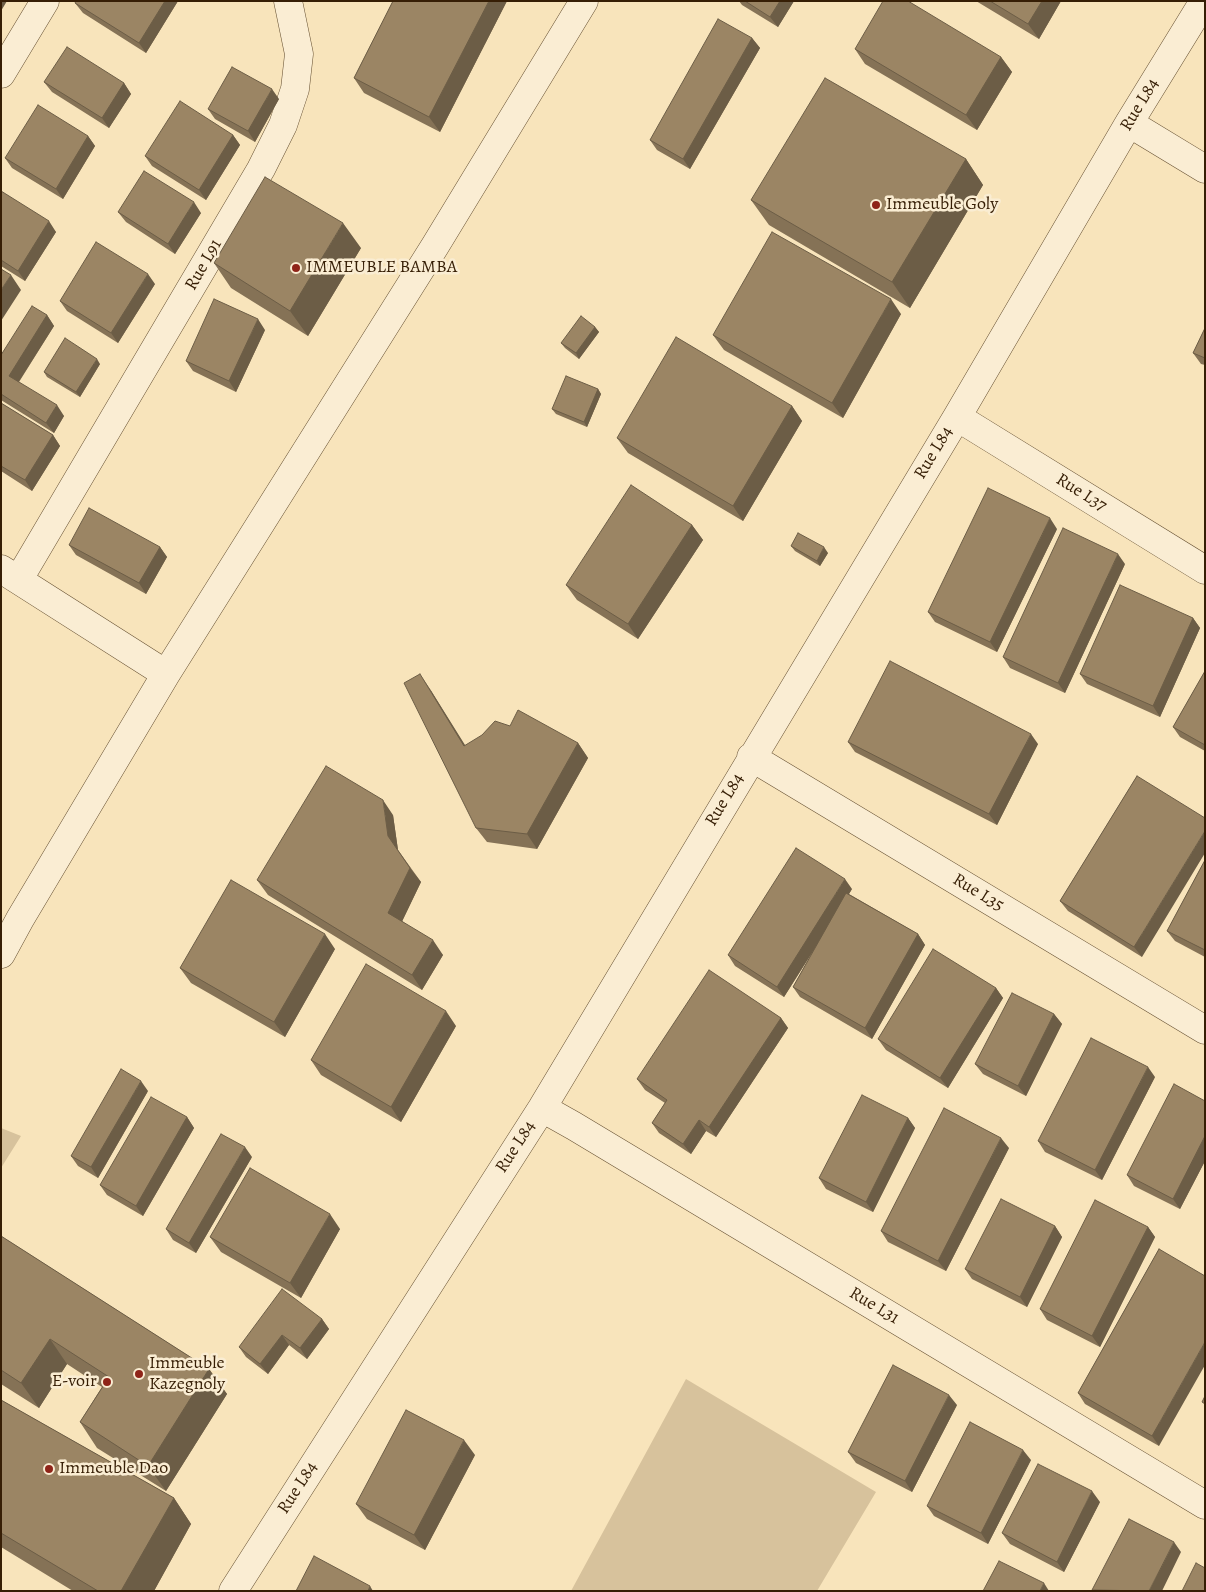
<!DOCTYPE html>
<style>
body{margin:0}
#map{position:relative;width:1206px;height:1592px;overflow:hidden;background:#f8e4bb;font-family:Alegreya,serif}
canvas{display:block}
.frame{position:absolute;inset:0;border:2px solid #361e05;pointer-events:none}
</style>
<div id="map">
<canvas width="1206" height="1592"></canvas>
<div class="frame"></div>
</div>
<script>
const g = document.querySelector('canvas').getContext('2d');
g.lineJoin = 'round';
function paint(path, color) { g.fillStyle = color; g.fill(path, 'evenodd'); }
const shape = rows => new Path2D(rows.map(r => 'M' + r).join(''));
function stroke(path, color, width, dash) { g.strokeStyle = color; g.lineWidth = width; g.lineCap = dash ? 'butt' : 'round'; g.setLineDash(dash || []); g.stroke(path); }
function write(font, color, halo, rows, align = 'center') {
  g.font = font + ' Alegreya,serif'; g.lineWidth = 5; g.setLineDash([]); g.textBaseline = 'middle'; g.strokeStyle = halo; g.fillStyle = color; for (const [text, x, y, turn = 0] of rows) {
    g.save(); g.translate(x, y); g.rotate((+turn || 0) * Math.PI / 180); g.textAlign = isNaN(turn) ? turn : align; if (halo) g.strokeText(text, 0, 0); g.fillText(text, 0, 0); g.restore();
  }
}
paint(shape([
 [1,1128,21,1136,1,1168],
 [686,1379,876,1492,817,1591,571,1591]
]), '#d7c29c');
const minor = shape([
 [1,74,45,1],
 [1129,123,1205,169],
 [957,417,1205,570],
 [1,569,166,674],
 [19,579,261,169,283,125,295,89,299,54,288,1],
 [751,757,1205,1030],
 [1,954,20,919,166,674,435,246,584,1],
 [542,1108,574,1126,1205,1505],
 [233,1591,542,1108,957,417,1129,123,1204,1]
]);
stroke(minor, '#665032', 29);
stroke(minor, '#faedd3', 28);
paint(shape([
 [178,1,146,53,83,13,75,3],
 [393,1,507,1,440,132,364,93,354,78],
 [739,1,794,1,778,27,742,5],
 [976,1,1061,1,1039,39],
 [752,38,760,48,690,169,657,150,650,140],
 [855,49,1001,57,1012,72,977,130,865,64],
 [44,82,124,83,131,94,109,128,52,92],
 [279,99,255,142,215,119,208,109],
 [233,135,240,145,206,200,152,166,145,156],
 [88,136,95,146,63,199,12,168,5,158],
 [966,159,983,185,910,308,769,225,751,200],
 [1,191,56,232,25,281,1,266],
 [118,212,201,213,175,254,126,222],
 [361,248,308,336,231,288,214,263],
 [155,284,118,343,67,311,60,301],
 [901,314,843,418,724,350,713,335],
 [47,315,54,326,19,382,64,416,54,433,1,400,1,355],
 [595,327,599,332,579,359,565,348,561,343],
 [1205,328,1205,365,1201,364,1193,353],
 [265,330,236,392,193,371,186,361],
 [100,364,80,397,47,377,44,372],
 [598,389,601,394,587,427,556,414,552,409],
 [1,403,53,435,60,446,32,491,1,471],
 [792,406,802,421,743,521,628,453,617,438],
 [692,525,703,540,638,639,577,600,566,585],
 [1057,529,997,652,935,622,928,612],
 [69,545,160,547,167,557,146,594,76,555],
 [791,546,828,553,820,566,795,551],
 [1125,564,1065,693,1010,668,1003,657],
 [1193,618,1200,628,1160,717,1087,684,1080,674],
 [1205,671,1205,751,1180,737,1173,727],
 [430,689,465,746,510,726,578,743,588,758,537,849,487,842,476,828],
 [848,742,1038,744,997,825,855,752],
 [1137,776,1142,957,1068,911,1060,901],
 [393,815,398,850,421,882,402,921,443,955,422,990,268,895,257,880],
 [1205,860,1205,957,1175,941,1167,931],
 [852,889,849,894,918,934,925,945,872,1039,800,997,793,987,812,953,784,997,735,966,728,955],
 [335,949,285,1037,191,983,180,968],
 [996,988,1003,998,948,1088,886,1050,878,1039],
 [1054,1014,1062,1024,1026,1096,983,1074,975,1064],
 [781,1018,788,1028,716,1137,706,1131,691,1154,659,1133,652,1123,665,1103,645,1090,637,1079],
 [456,1026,401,1122,321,1075,311,1060],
 [1155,1077,1102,1180,1045,1152,1038,1141],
 [148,1091,98,1178,78,1166,71,1156],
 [1205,1101,1205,1161,1180,1209,1134,1186,1127,1175],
 [187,1117,194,1128,143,1216,107,1195,100,1185],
 [908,1118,915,1128,873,1212,826,1189,819,1178],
 [1009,1148,946,1271,888,1242,881,1231],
 [252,1157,196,1253,173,1240,166,1229],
 [1055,1226,1062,1237,1027,1307,972,1279,965,1269],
 [1148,1227,1155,1237,1100,1347,1047,1320,1040,1309],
 [340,1229,301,1298,221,1252,210,1237],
 [1,1236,209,1369,227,1394,166,1491,97,1448,80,1422,102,1387,67,1364,39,1408,1,1384],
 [1159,1249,1159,1446,1085,1404,1078,1393],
 [322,1319,329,1329,307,1359,289,1345,268,1374,246,1357,239,1347],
 [1,1400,174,1498,191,1524,154,1591,73,1591,1,1547],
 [957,1405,912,1492,856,1463,848,1452],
 [475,1455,425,1550,367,1519,356,1504],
 [1031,1460,988,1544,934,1516,927,1506],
 [1100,1502,1064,1572,1010,1544,1002,1533]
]), '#857256');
paint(shape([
 [1,1,7,1,1,11],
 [165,1,178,1,146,53,139,43],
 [489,1,507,1,440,132,429,117],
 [780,1,794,1,778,27,770,17],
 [1042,1,1061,1,1039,39,1028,24],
 [752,38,760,48,690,169,683,159],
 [1001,57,1012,72,977,130,966,115],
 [124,83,131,94,109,128,102,118],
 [272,89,279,99,255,142,248,131],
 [233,135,240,145,206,200,199,190],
 [88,136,95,146,63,199,56,189],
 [966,159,983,185,910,308,892,282],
 [194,202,201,213,175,254,168,244],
 [49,221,56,232,25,281,18,271],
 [343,223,361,248,308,336,290,311],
 [148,274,155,284,118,343,111,333],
 [11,275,21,290,1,321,1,290],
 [891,299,901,314,843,418,832,403],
 [47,315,54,326,16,386,9,376],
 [258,319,265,330,236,392,229,381],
 [595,327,599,332,579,359,576,353],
 [97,359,100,364,80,397,76,392],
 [598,389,601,394,587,427,584,422],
 [57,405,64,416,54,433,46,423],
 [792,406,802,421,743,521,733,506],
 [53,435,60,446,32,491,25,480],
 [1050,518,1057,529,997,652,990,642],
 [692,525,703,540,638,639,628,624],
 [160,547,167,557,146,594,139,583],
 [824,547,828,553,820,566,817,561],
 [1118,554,1125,564,1065,693,1058,683],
 [1193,618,1200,628,1160,717,1153,706],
 [420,674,430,689,475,761,464,746],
 [1031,734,1038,744,997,825,989,814],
 [578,743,588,758,537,849,527,834],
 [383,800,393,815,398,850,388,836],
 [1205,831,1205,853,1142,957,1134,947],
 [410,868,421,882,399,928,388,913],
 [845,879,852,889,784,997,777,987],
 [325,934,335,949,285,1037,274,1022],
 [918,934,925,945,872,1039,865,1028],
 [433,940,443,955,422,990,412,975],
 [996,988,1003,998,948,1088,940,1078],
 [446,1011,456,1026,401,1122,391,1107],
 [1054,1014,1062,1024,1026,1096,1018,1086],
 [781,1018,788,1028,716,1137,709,1127],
 [1148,1067,1155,1077,1102,1180,1095,1170],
 [141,1081,148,1091,98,1178,91,1167],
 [187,1117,194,1128,143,1216,136,1206],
 [908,1118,915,1128,873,1212,866,1202],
 [699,1120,706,1131,691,1154,683,1144],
 [1205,1136,1205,1161,1180,1209,1173,1199],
 [1001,1138,1009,1148,946,1271,938,1261],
 [245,1147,252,1157,196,1253,189,1243],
 [330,1214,340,1229,301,1298,290,1283],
 [1055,1226,1062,1237,1027,1307,1020,1297],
 [1148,1227,1155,1237,1100,1347,1092,1336],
 [322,1319,329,1329,307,1359,300,1348],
 [282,1335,289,1345,268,1374,260,1364],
 [50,1339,67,1364,39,1408,21,1383],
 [1205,1342,1205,1365,1159,1446,1152,1436],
 [209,1369,227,1394,166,1491,148,1466],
 [949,1395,957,1405,912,1492,905,1481],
 [464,1440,475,1455,425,1550,414,1535],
 [1023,1450,1031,1460,988,1544,981,1533],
 [1092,1491,1100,1502,1064,1572,1057,1562],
 [174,1498,191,1524,154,1591,121,1591],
 [1174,1542,1181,1552,1162,1591,1149,1591],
 [1044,1583,1049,1591,1040,1591],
 [370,1586,373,1591,368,1591]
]), '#6c5d46');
const building = shape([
 [76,1,165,1,139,43,75,3,76,1],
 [393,1,489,1,429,117,354,78,393,1],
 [745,1,780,1,770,17,745,1],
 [883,1,908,1,1001,57,966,115,855,49,883,1],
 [990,1,1042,1,1028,24,990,1],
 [718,19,752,38,683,159,650,140,718,19],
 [67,47,124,83,102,118,44,82,67,47],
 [232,67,272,89,248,131,208,109,232,67],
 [825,78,966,159,892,282,751,200,825,78],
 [180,101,233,135,199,190,145,156,180,101],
 [38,105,88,136,56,189,5,158,38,105],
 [144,171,194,202,168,244,118,212,144,171],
 [265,177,343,223,290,311,214,263,265,177],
 [1,191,49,221,18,271,1,260,1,191],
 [772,232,891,299,832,403,713,335,772,232],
 [96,242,148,274,111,333,60,301,96,242],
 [1,269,11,275,1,290,1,269],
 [214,299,258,319,229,381,186,361,214,299],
 [32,306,47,315,9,376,57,405,46,423,1,394,1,355,32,306],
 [581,316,595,327,576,353,561,343,581,316],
 [1205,328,1205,358,1193,353,1205,328],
 [676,337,792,406,733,506,617,438,676,337],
 [65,338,97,359,76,392,44,372,65,338],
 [566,376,598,389,584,422,552,409,566,376],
 [1,403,53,435,25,480,1,466,1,403],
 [631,485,692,525,628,624,566,585,631,485],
 [988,488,1050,518,990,642,928,612,988,488],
 [89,508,160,547,139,583,69,545,89,508],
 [1063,528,1118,554,1058,683,1003,657,1063,528],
 [798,533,824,547,817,561,791,546,798,533],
 [1120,585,1193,618,1153,706,1080,674,1120,585],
 [890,661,1031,734,989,814,848,742,890,661],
 [1205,671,1205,745,1173,727,1205,671],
 [420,674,464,746,482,735,495,721,510,726,518,710,578,743,527,834,476,828,404,683,420,674],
 [326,766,383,800,388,836,410,868,388,913,433,940,412,975,257,880,326,766],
 [1137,776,1205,818,1205,831,1134,947,1060,901,1137,776],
 [796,848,845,879,777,987,728,955,796,848],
 [1205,860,1205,950,1167,931,1205,860],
 [231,880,325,934,274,1022,180,968,231,880],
 [846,893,918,934,865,1028,793,987,846,893],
 [933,949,996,988,940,1078,878,1039,933,949],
 [366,964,446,1011,391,1107,311,1060,366,964],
 [709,970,781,1018,709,1127,699,1120,683,1144,652,1123,667,1100,637,1079,709,970],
 [1012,993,1054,1014,1018,1086,975,1064,1012,993],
 [1091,1038,1148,1067,1095,1170,1038,1141,1091,1038],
 [121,1069,141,1081,91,1167,71,1156,121,1069],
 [1174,1084,1205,1101,1205,1136,1173,1199,1127,1175,1174,1084],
 [862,1095,908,1118,866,1202,819,1178,862,1095],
 [151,1097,187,1117,136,1206,100,1185,151,1097],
 [944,1108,1001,1138,938,1261,881,1231,944,1108],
 [221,1134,245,1147,189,1243,166,1229,221,1134],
 [250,1168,330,1214,290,1283,210,1237,250,1168],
 [1001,1199,1055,1226,1020,1297,965,1269,1001,1199],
 [1095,1200,1148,1227,1092,1336,1040,1309,1095,1200],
 [1,1236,209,1369,148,1466,80,1422,109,1377,50,1339,21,1383,1,1370,1,1236],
 [1159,1249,1205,1276,1205,1342,1152,1436,1078,1393,1159,1249],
 [282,1289,322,1319,300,1348,282,1335,260,1364,239,1347,282,1289],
 [893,1365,949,1395,905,1481,848,1452,893,1365],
 [1205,1396,1205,1404,1202,1402,1205,1396],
 [1,1400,174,1498,121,1591,98,1591,1,1533,1,1400],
 [406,1410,464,1440,414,1535,356,1504,406,1410],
 [970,1422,1023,1450,981,1533,927,1506,970,1422],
 [1038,1464,1092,1491,1057,1562,1002,1533,1038,1464],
 [1129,1519,1174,1542,1149,1591,1092,1590,1129,1519],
 [314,1556,370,1586,368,1591,296,1591,314,1556],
 [999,1561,1044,1583,1040,1591,983,1591,999,1561],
 [1196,1563,1205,1568,1205,1591,1182,1591,1196,1563]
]);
paint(building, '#9b8564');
stroke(building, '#6c5d46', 1);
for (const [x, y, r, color] of [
 [876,205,5,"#8f2418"],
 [296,268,5,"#8f2418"],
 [139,1374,5,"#8f2418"],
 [107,1382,5,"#8f2418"],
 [49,1469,5,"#8f2418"]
]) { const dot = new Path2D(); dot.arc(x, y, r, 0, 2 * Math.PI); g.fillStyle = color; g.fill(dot); stroke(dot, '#faedd3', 2); }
write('18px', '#361e05', '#faedd3', [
 ["Rue L84",1140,105,-59],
 ["Rue L91",204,265,-60],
 ["Rue L84",934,453,-59],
 ["Rue L37",1081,493,32],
 ["Rue L84",725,800,-59],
 ["Rue L35",978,893,31],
 ["Rue L84",516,1147,-57],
 ["Rue L31",874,1306,31],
 ["Rue L84",298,1488,-57]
]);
write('18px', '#361e05', '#faedd3', [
 ["Immeuble Goly",886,205],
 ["IMMEUBLE BAMBA",306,268],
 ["Immeuble",149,1364],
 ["Kazegnoly",149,1385],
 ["E-voir",97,1382,"right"],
 ["Immeuble Dao",59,1469]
], 'left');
</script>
